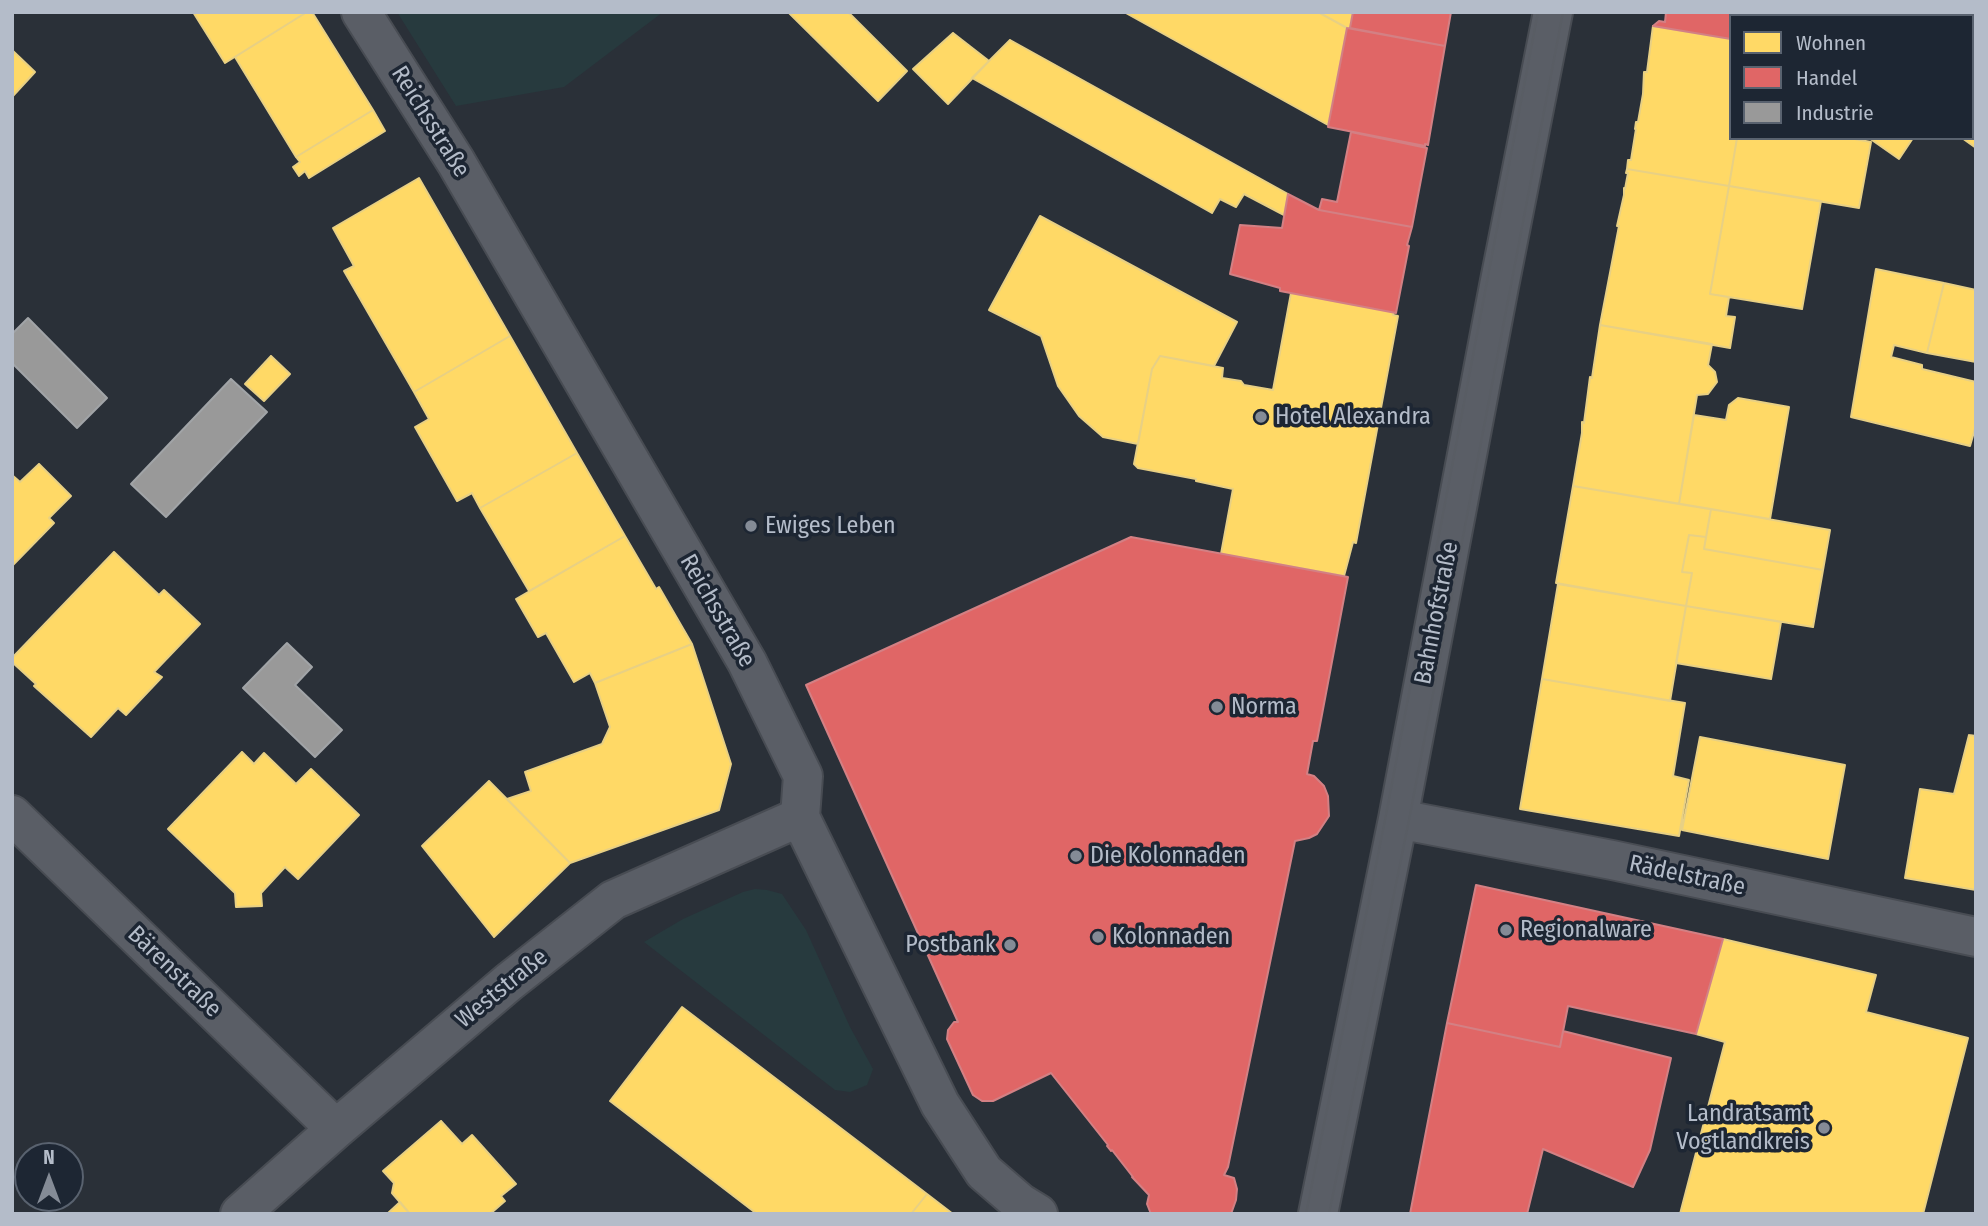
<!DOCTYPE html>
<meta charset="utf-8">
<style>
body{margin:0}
#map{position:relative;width:1988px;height:1226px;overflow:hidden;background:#2a3038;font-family:"Fira Sans Condensed",sans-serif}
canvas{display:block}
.frame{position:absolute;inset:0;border:14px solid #b4bcc9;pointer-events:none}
.legend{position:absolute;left:1729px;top:14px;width:245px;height:126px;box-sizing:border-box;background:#1d2633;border:2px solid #59626f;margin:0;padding:9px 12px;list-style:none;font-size:21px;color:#b4bcc9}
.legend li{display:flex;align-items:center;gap:14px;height:35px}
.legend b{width:35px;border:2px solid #59626f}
.north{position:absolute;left:14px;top:1142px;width:70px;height:70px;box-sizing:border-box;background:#1d2633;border:2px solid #59626f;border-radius:50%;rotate:0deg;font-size:19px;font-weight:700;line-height:28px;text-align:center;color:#b4bcc9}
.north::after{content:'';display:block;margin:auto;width:24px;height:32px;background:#848b96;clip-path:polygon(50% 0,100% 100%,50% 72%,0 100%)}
</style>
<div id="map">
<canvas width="1988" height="1226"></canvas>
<div class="frame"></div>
<ul class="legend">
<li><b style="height:19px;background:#ffd966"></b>Wohnen</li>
<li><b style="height:19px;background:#e06666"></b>Handel</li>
<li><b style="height:19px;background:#999"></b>Industrie</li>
</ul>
<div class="north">N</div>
</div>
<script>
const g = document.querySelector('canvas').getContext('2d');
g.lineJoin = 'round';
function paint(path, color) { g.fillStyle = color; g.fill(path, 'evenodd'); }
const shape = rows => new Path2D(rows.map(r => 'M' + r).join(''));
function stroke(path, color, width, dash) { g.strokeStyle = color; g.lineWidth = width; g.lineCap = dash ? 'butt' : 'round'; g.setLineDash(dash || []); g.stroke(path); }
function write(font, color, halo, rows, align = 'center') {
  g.font = font + ' "Fira Sans Condensed",sans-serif'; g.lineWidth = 7; g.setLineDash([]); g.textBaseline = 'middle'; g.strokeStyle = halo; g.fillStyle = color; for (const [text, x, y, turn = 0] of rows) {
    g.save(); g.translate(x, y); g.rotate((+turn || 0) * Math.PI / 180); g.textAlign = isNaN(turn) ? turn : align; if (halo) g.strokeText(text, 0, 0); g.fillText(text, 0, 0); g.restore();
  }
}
paint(shape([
 [397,12,663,12,564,87,456,106],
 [755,889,767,890,782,894,806,930,850,1027,873,1069,867,1085,850,1092,835,1090,644,942,683,919,743,892]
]), '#273a3e');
const homes = shape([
 [193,12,307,12,225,63,193,12],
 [307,12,312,12,373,110,296,157,235,57,307,12],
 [788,12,848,12,907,71,878,101,788,12],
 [1124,12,1318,12,1347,28,1328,125,1124,12],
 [1318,12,1353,12,1350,28,1347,28,1318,12],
 [1653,26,1731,39,1731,138,1737,138,1729,186,1627,169,1628,160,1631,160,1636,129,1635,129,1636,122,1638,122,1643,94,1644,72,1647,72,1653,26],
 [953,33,989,61,948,104,913,69,953,33],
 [1010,40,1288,194,1284,215,1244,194,1236,207,1220,199,1212,213,972,78,1010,40],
 [1972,44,1976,46,1976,100,1972,105,1972,44],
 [12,50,35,72,12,97,12,50],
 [1976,100,1976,148,1962,138,1972,138,1972,105,1976,100],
 [373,110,385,131,309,178,305,171,299,176,293,167,300,162,296,157,373,110],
 [1737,138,1849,138,1871,142,1859,208,1729,186,1737,138],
 [1869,138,1913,138,1899,159,1869,138],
 [1627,169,1729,186,1710,294,1729,297,1726,316,1735,317,1730,348,1600,325,1619,226,1617,226,1624,195,1624,188,1625,189,1628,173,1626,173,1627,169],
 [419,178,510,336,414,392,344,271,354,266,333,228,419,178],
 [1729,186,1821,201,1802,309,1710,294,1729,186],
 [1040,216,1237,322,1214,366,1160,356,1152,369,1138,444,1103,437,1079,416,1058,386,1041,336,989,310,1040,216],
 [1876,269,1944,283,1927,353,1894,345,1891,357,1922,365,1922,369,1976,382,1976,425,1970,446,1851,417,1876,269],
 [1944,283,1976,290,1976,362,1927,353,1944,283],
 [1291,293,1394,312,1393,315,1398,316,1356,543,1353,542,1344,576,1221,554,1233,489,1196,481,1196,479,1138,468,1134,464,1152,369,1160,356,1223,368,1222,378,1241,381,1244,385,1273,390,1291,293],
 [1600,325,1712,344,1708,365,1715,372,1717,382,1708,394,1697,395,1679,504,1573,486,1582,433,1582,422,1584,423,1590,377,1592,378,1600,325],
 [510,336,577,453,480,508,472,493,457,501,415,427,429,419,414,392,510,336],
 [271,356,290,374,264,401,245,384,271,356],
 [1738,398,1789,407,1770,519,1679,504,1694,415,1726,420,1729,405,1738,398],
 [577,453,625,536,529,591,480,508,577,453],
 [39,464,71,496,49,518,54,523,12,566,12,475,20,482,39,464],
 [1573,486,1711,509,1706,537,1689,535,1682,572,1692,573,1686,606,1556,583,1573,486],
 [1711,509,1830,530,1823,570,1704,549,1711,509],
 [1689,535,1706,537,1704,549,1823,570,1813,627,1686,606,1692,573,1682,572,1689,535],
 [625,536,656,589,659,587,692,644,595,683,590,673,574,682,546,633,538,637,516,599,625,536],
 [114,552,159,595,164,590,200,624,154,672,162,677,126,715,118,708,91,737,34,686,36,684,12,662,12,658,114,552],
 [1558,584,1686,606,1670,701,1542,679,1558,584],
 [1686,606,1781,622,1771,679,1676,663,1686,606],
 [692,644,731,764,719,810,570,863,507,799,531,791,525,772,602,744,610,727,595,683,692,644],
 [1542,679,1685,703,1673,776,1689,780,1679,836,1520,809,1542,679],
 [1969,735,1976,736,1976,890,1905,878,1920,789,1954,794,1969,735],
 [1700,737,1845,765,1828,859,1682,830,1700,737],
 [242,752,254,764,264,753,296,784,311,769,359,815,298,879,285,867,261,893,262,906,236,907,235,893,168,829,242,752],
 [489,781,570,863,494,937,422,846,489,781],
 [1723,939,1876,975,1866,1012,1968,1038,1923,1214,1680,1214,1725,1042,1696,1034,1723,939],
 [682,1007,927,1194,911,1214,757,1214,610,1101,682,1007],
 [441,1121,462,1144,472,1135,516,1184,501,1196,505,1201,490,1214,410,1214,392,1193,394,1183,383,1171,441,1121],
 [927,1194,953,1214,911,1214,927,1194],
 [400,1202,410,1214,387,1214,400,1202]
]);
paint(homes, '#ffd966');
stroke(homes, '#e8d084', 2);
const shops = shape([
 [1353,12,1451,12,1445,46,1350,28,1353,12],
 [1666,12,1760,12,1759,16,1731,16,1731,39,1653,26,1659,21,1665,22,1666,12],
 [1347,28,1445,46,1428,145,1425,144,1425,146,1328,127,1347,28],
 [1351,132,1427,148,1412,227,1319,210,1322,199,1337,202,1351,132],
 [1288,194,1319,210,1412,227,1407,245,1409,246,1396,313,1280,291,1280,288,1230,274,1240,225,1282,228,1288,194],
 [1131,537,1348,577,1317,741,1313,741,1307,774,1314,776,1324,786,1328,796,1329,816,1317,834,1309,838,1295,841,1228,1167,1224,1175,1234,1178,1237,1189,1236,1200,1231,1214,1151,1214,1147,1204,1149,1195,1132,1177,1133,1177,1112,1150,1111,1151,1107,1146,1108,1145,1051,1073,993,1101,982,1101,973,1095,947,1039,948,1030,954,1022,958,1022,806,685,1131,537],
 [1476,885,1723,939,1696,1034,1568,1006,1560,1047,1447,1023,1476,885],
 [1447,1023,1560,1047,1563,1031,1671,1058,1650,1150,1633,1187,1543,1149,1527,1214,1410,1214,1447,1023]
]);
paint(shops, '#e06666');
stroke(shops, '#d38084', 2);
const industry = shape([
 [28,318,107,398,77,428,12,363,12,334,28,318],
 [231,379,267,412,166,517,131,484,231,379],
 [287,643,312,667,295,685,342,730,315,757,243,688,287,643]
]);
paint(industry, '#999');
stroke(industry, '#a1a4a7', 2);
const street = shape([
 [361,12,456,162,747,662,803,776,800,817,940,1104,984,1172,1020,1203,1038,1214],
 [12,815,336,1129],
 [1398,819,1612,860,1976,937],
 [240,1214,336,1129,509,982,613,900,800,817],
 [1318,1214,1398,819,1499,286,1553,12]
]);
stroke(street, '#484c53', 42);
stroke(street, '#5a5e66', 38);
stroke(shape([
 [1306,1214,1386,815,1538,12],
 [1329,1214,1409,820,1563,12]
]), '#595d64', 2);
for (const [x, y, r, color] of [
 [1261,417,7,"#848b96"],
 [751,526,7,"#848b96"],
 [1217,707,7,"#848b96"],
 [1076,856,7,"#848b96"],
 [1506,930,7,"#848b96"],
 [1098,937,7,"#848b96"],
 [1010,945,7,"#848b96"],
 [1824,1128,7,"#848b96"]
]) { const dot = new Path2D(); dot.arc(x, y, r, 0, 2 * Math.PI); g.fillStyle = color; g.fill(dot); stroke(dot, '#1d2633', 2.5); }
write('24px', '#b4bcc9', '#1d2633', [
 ["Reichsstraße",430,122,58],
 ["Reichsstraße",717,611,60],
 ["Bahnhofstraße",1437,613,-79],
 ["Rädelstraße",1687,876,12],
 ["Bärenstraße",174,972,44],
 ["Weststraße",502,989,-39]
]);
write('24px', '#b4bcc9', '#1d2633', [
 ["Hotel Alexandra",1275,417],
 ["Ewiges Leben",765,526],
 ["Norma",1231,707],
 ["Die Kolonnaden",1090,856],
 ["Regionalware",1520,930],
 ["Kolonnaden",1112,937],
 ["Postbank",996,945,"right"],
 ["Landratsamt",1810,1114,"right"],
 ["Vogtlandkreis",1810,1142,"right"]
], 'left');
</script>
